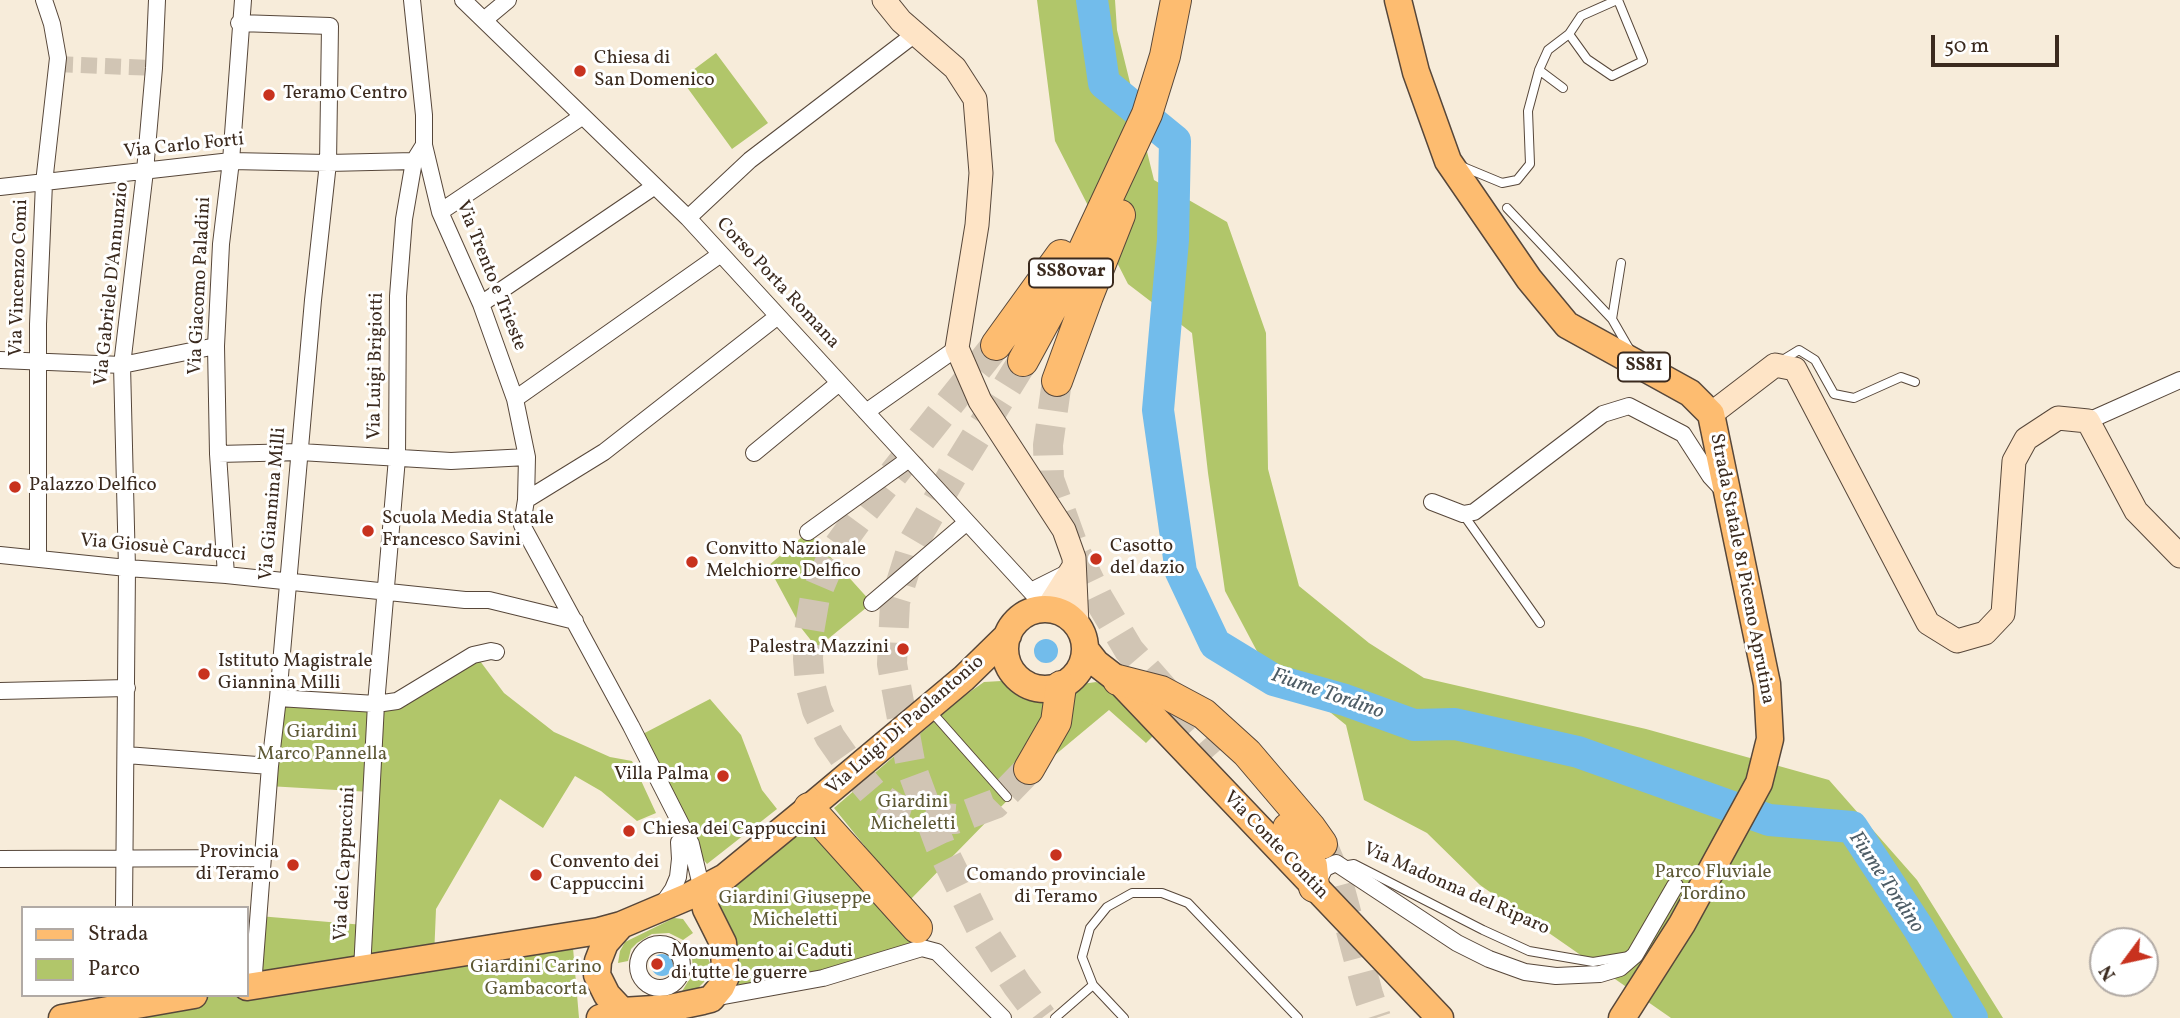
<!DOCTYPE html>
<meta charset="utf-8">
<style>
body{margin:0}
#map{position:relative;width:2180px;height:1018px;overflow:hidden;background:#f7ecda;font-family:Vollkorn,serif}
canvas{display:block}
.legend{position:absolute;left:21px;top:906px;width:228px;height:91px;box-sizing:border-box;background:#fff;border:2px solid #b1aaa5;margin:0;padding:9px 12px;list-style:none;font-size:21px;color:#3b2a1e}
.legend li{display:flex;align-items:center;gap:14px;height:35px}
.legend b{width:35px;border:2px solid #b1aaa5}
.north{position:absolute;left:2089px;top:927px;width:70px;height:70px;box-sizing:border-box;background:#fff;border:2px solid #b1aaa5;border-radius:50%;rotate:237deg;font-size:19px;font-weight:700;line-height:28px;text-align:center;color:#3b2a1e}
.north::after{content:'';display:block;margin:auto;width:24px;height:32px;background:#c8321e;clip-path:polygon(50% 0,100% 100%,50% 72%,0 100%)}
.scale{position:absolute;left:1931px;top:35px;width:128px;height:32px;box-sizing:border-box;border:4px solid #3b2a1e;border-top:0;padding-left:9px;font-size:21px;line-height:24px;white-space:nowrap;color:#3b2a1e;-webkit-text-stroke:5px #fff;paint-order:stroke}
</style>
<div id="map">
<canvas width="2180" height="1018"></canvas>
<ul class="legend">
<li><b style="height:9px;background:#fdbc70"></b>Strada</li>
<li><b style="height:19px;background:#b1c66a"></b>Parco</li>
</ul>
<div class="north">N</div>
<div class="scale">50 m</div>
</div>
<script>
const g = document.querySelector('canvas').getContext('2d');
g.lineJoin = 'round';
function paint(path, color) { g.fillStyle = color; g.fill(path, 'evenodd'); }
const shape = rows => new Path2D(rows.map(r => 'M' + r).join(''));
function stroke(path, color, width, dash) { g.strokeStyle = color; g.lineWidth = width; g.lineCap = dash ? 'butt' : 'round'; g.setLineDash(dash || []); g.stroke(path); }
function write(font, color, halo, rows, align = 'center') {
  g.font = font + ' Vollkorn,serif'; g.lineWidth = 6; g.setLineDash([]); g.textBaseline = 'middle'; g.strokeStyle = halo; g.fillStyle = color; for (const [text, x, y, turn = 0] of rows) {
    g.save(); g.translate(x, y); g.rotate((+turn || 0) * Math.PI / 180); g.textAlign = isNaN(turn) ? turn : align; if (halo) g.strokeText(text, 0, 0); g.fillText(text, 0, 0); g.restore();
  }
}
paint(shape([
 [1037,0,1115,0,1117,30,1154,180,1227,222,1266,333,1268,469,1299,586,1369,643,1424,678,1646,729,1829,780,1917,880,2003,1018,1671,1018,1480,885,1427,833,1364,800,1346,725,1259,655,1225,591,1208,473,1192,333,1128,284,1055,141],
 [716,53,768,123,732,149,681,79],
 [808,532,872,603,817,648,802,629,768,566],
 [480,661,504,693,554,732,610,757,632,761,656,813,637,821,601,791,575,776,543,828,500,799,436,909,434,957,572,936,579,1018,62,1018,196,995,247,995,259,916,364,925,371,792,268,786,278,698,397,701],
 [1001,681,1015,685,1025,693,1037,697,1045,697,1075,688,1082,684,1096,682,1108,687,1154,735,1146,743,1109,710,1037,770,909,901,834,808,964,696,984,682],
 [710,699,741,735,762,790,777,809,707,864,691,844,637,737],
 [809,808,916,950,823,978,721,988,706,909,725,877],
 [674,918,683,919,693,933,683,940,669,933,652,934,637,943,631,949,628,961,618,963,620,951,625,942],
 [704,949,710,963,706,980,698,988,681,993,693,973,692,957]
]), '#b1c66a');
paint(shape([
 '1034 651a12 12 0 1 1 24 0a12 12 0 1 1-24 0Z',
 '651 965a11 11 0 1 1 22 0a11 11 0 1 1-22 0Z'
]), '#72bceb');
stroke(shape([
 [1092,0,1104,83,1175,141,1173,240,1158,410,1181,572,1215,644,1274,680,1345,700,1414,725,1455,724,1578,752,1769,820,1852,827,1919,929,1972,1018]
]), '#72bceb', 32);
stroke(shape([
 [57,64,154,68]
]), '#d1c5b4', 16, [16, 8]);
stroke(shape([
 [996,345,864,511,834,552,815,597,809,632,808,659,810,684,817,710,830,737,851,767,873,793,895,808,920,816,955,819,995,804,1029,769],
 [1023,361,953,474,914,541,895,602,892,664,911,767,940,845,983,932,1017,985,1042,1018],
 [1057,381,1048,445,1049,479,1075,551,1098,598,1129,650,1218,752],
 [1322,844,1338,882,1368,994,1376,1018]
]), '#d1c5b4', 30, [30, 15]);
const lane = shape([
 [1569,34,1587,59,1612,76,1643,61,1618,0],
 [1539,70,1548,50,1569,34,1581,16,1617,0],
 [1461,166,1502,183,1517,180,1530,164,1528,111,1539,70,1563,88],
 [1507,208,1612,319],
 [1621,263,1612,319,1631,352],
 [1781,361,1799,350,1815,360,1834,394,1854,398,1901,377,1915,382],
 [1463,514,1540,623],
 [930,710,1007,797],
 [1342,866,1354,864,1483,930,1529,951,1593,962,1629,956],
 [1055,1018,1093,985],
 [1124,1018,1093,985,1082,957,1090,928,1107,907,1132,893,1162,893,1188,903,1298,1018]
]);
const street = shape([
 [412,0,424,115,424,145,440,212,481,304,515,399,527,457,526,500,522,525,631,726,691,844,702,890],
 [463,0,688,218,1047,609],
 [484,20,508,0],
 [239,23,330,26,328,163,313,300,278,698,270,766,253,986],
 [0,187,231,161,328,163,414,161],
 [440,212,583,116],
 [688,218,750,160,915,34],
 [481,304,655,186],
 [0,360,122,365,216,346],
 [515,399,721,254],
 [866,412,957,348],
 [2088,421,2180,380],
 [754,453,839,383],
 [218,454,300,452,451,461,527,457],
 [526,500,604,452,778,316],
 [1432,502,1463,514,1474,512,1603,414,1629,406,1683,434,1710,476,1725,492],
 [808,532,909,459],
 [0,555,127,568,226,575,465,600,489,600,575,621],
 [38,559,38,324,44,183,58,58,52,24,44,0],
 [226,575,218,454,216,346,221,244,231,161,243,0],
 [1031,591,1069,572],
 [872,603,967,522],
 [0,691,127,688],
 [278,698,376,704,397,701,473,655,491,651,496,652],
 [126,755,270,766],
 [0,859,263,858],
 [1316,884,1325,868,1336,863,1457,943,1489,959,1525,972,1556,976,1600,974,1620,968,1635,955,1675,886],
 [662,905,673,889,678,877,680,859,679,842],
 [124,908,127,568,122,365,145,171,154,68,157,0],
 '638 966a22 22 0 1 1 44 0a22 22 0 1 1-44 0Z',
 [362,970,376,704,397,458,398,296,404,219,414,161,424,145],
 [713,998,823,978,922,948,937,952,1003,1018]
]);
const secondary = shape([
 [884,0,901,21,955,68,975,99,981,173,977,225,957,348,980,401,1064,530,1074,558,1077,625],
 [1711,414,1775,365,1795,369,1928,623,1957,641,1985,633,2003,614,2014,461,2026,439,2058,418,2088,421,2136,511,2180,556],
 [1047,609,1073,568]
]);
const primary = shape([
 [1398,0,1416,72,1448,161,1529,279,1567,325,1690,393,1711,414,1767,684,1770,739,1759,783,1682,924,1622,1018],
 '1005 649a40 40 0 1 1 80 0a40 40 0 1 1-80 0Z',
 [1085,649,1096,663,1118,680,1440,1018],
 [621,925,605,943,598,961,597,975,607,995,622,1011],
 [247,987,599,931,621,925,687,897,725,877,809,808,964,678,1008,635],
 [62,1018,194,995],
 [600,1018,622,1011,670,1008,703,1001,711,999,721,987,726,976,723,943,706,909,702,890]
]);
const highway = shape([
 [996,345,1061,255],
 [1023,361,1083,251,1147,114,1165,56,1176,0],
 [1057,381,1088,296,1120,215],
 [1118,680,1161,691,1204,714,1247,753,1310,827,1322,844],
 [1029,769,1056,722,1061,686],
 [809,808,917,928],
 [1288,828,1307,856,1312,866,1314,887]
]);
stroke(lane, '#57473a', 10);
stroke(street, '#57473a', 18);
stroke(secondary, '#57473a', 25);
stroke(primary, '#57473a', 29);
stroke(highway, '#57473a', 32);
stroke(lane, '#fff', 8);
stroke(street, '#fff', 16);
stroke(secondary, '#fee4c6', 23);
stroke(primary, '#fdbc70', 26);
stroke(highway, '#fdbc70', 30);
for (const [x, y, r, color] of [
 [580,71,7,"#c8321e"],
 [269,95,7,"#c8321e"],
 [15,487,7,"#c8321e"],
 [368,531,7,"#c8321e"],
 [1096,559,7,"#c8321e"],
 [692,562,7,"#c8321e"],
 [903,649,7,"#c8321e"],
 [204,674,7,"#c8321e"],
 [723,776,7,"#c8321e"],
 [629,831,7,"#c8321e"],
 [1056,855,7,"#c8321e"],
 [293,865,7,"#c8321e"],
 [536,875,7,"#c8321e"],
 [657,964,7,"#c8321e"]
]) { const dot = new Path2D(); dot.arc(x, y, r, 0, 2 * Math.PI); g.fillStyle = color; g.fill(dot); stroke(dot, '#fff', 2.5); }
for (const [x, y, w] of [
 [1071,273,84],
 [1644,367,52]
]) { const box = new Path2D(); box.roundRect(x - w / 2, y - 14.5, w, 29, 5); g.fillStyle = '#fff'; g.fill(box); stroke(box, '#3b2a1e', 2); }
write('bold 18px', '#3b2a1e', null, [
 ["SS80var",1071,273],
 ["SS81",1644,367]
]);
write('19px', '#3b2a1e', '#fff', [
 ["Chiesa di",594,60],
 ["San Domenico",594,82],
 ["Teramo Centro",283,95],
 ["Palazzo Delfico",29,487],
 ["Scuola Media Statale",382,520],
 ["Francesco Savini",382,542],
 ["Casotto",1110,548],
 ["del dazio",1110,570],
 ["Convitto Nazionale",706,551],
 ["Melchiorre Delfico",706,573],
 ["Palestra Mazzini",889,649,"right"],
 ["Istituto Magistrale",218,663],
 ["Giannina Milli",218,685],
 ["Villa Palma",709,776,"right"],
 ["Chiesa dei Cappuccini",643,831],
 ["Provincia",279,854,"right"],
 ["di Teramo",279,876,"right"],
 ["Convento dei",550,864],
 ["Cappuccini",550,886],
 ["Comando provinciale",1056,877,"center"],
 ["di Teramo",1056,899,"center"],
 ["Monumento ai Caduti",671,953],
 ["di tutte le guerre",671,975]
], 'left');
write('19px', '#3b2a1e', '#fff', [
 ["Via Carlo Forti",184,147,-6],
 ["Via Trento e Trieste",490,276,68],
 ["Via Vincenzo Comi",20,278,-88],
 ["Via Gabriele D'Annunzio",113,284,-84],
 ["Corso Porta Romana",777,284,47],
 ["Via Giacomo Paladini",201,286,-87],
 ["Via Luigi Brigiotti",377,366,-89],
 ["Via Giannina Milli",274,504,-85],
 ["Via Giosuè Carducci",163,549,5],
 ["Strada Statale 81 Piceno Aprutina",1741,569,79],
 ["Via Luigi Di Paolantonio",906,726,-41],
 ["Via Conte Contin",1275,846,46],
 ["Via dei Cappuccini",346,864,-87],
 ["Via Madonna del Riparo",1456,890,24]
]);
write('19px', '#5e5935', '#fff', [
 ["Giardini",322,734],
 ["Marco Pannella",322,756],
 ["Giardini",913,804],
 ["Micheletti",913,826],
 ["Parco Fluviale",1713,874],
 ["Tordino",1713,896],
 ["Giardini Giuseppe",795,900],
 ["Micheletti",795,922],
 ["Giardini Carino",536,969],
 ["Gambacorta",536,991]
]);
write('italic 21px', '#4e5d66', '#fff', [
 ["Fiume Tordino",1327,695,19],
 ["Fiume Tordino",1885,883,56]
]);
</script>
